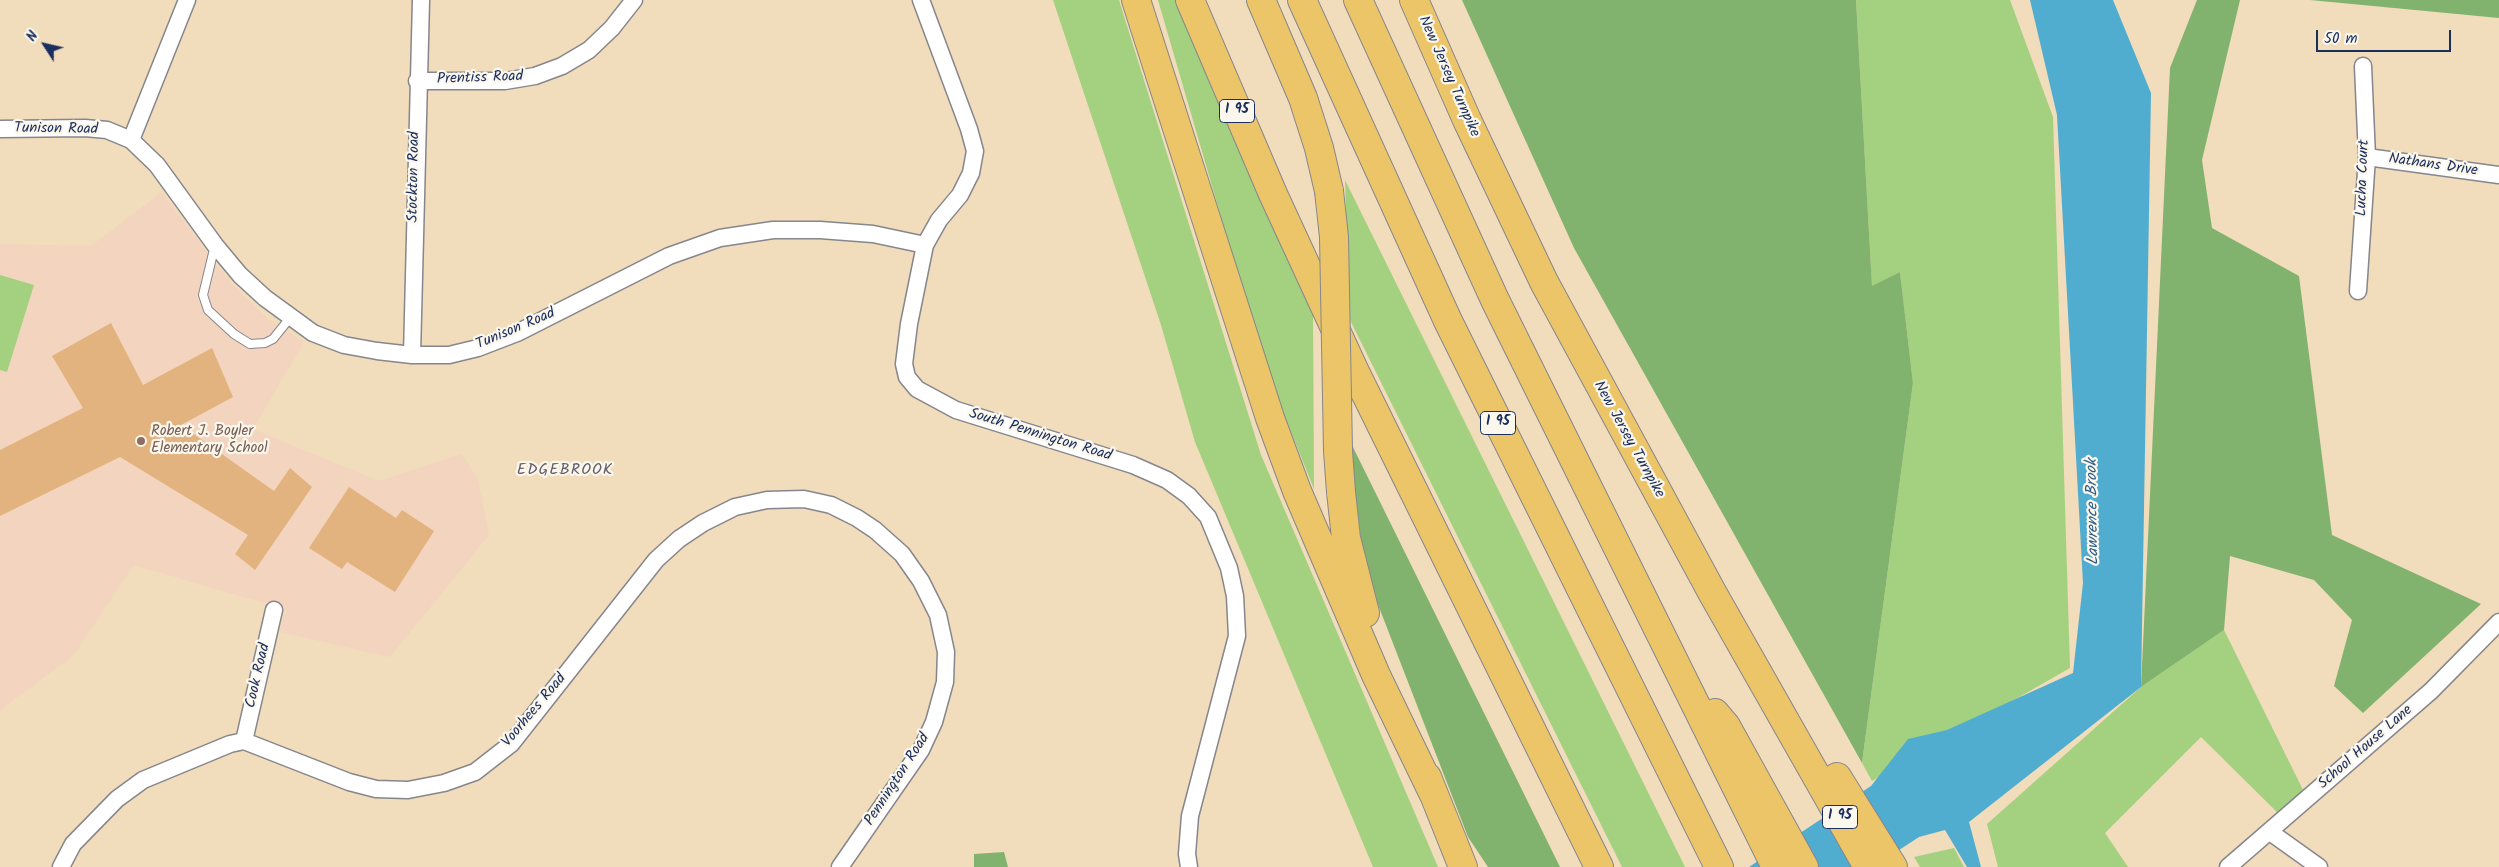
<!DOCTYPE html>
<style>
body{margin:0}
#map{position:relative;width:2499px;height:867px;overflow:hidden;background:#f1dcbb;font-family:Kalam,sans-serif}
canvas{display:block}
.north{position:absolute;left:20px;top:20px;width:50px;height:50px;-webkit-text-stroke:4px #fbf7ec;paint-order:stroke;rotate:305deg;font-size:14px;font-weight:700;line-height:20px;text-align:center;color:#1b2f5e}
.north::after{content:'';display:block;margin:auto;width:18px;height:22px;background:#1b2f5e;clip-path:polygon(50% 0,100% 100%,50% 72%,0 100%)}
.scale{position:absolute;left:2316px;top:30px;width:135px;height:22px;box-sizing:border-box;border:2px solid #1b2f5e;border-top:0;padding-left:6px;font-size:15px;line-height:18px;white-space:nowrap;color:#1b2f5e;-webkit-text-stroke:4px #fbf7ec;paint-order:stroke}
</style>
<div id="map">
<canvas width="2499" height="867"></canvas>
<div class="north">N</div>
<div class="scale">50 m</div>
</div>
<script>
const g = document.querySelector('canvas').getContext('2d');
g.lineJoin = 'round';
function paint(path, color) { g.fillStyle = color; g.fill(path, 'evenodd'); }
const shape = rows => new Path2D(rows.map(r => 'M' + r).join(''));
function stroke(path, color, width, dash) { g.strokeStyle = color; g.lineWidth = width; g.lineCap = dash ? 'butt' : 'round'; g.setLineDash(dash || []); g.stroke(path); }
function write(font, color, halo, rows, align = 'center') {
  g.font = font + ' Kalam,sans-serif'; g.lineWidth = 4.5; g.setLineDash([]); g.textBaseline = 'middle'; g.strokeStyle = halo; g.fillStyle = color; for (const [text, x, y, turn = 0] of rows) {
    g.save(); g.translate(x, y); g.rotate((+turn || 0) * Math.PI / 180); g.textAlign = isNaN(turn) ? turn : align; if (halo) g.strokeText(text, 0, 0); g.fillText(text, 0, 0); g.restore();
  }
}
paint(shape([
 [162,192,216,265,239,291,268,319,304,342,253,429,379,481,462,454,478,480,489,535,390,657,280,632,285,609,134,565,74,655,0,710,0,244,91,246]
]), '#f3d4bf');
paint(shape([
 [1053,0,1119,0,1261,455,1438,867,1373,867,1195,442,1161,325],
 [1158,0,1178,0,1313,314,1314,489,1264,365],
 [1856,0,2010,0,2053,117,2070,668,1872,781,1862,763,1913,383,1900,272,1872,287],
 [1345,180,1685,867,1622,867,1349,318],
 [0,275,34,285,7,372,0,370],
 [2224,630,2305,794,2285,820,2201,737,2105,833,2128,867,1998,867,1987,824,2141,687],
 [1954,848,1964,867,1920,867,1914,857]
]), '#a3d17f');
paint(shape([
 [1462,0,1856,0,1872,286,1900,272,1913,383,1862,763,1574,248],
 [2197,0,2240,0,2202,160,2212,228,2299,276,2332,535,2481,604,2363,713,2334,686,2352,620,2314,580,2230,556,2224,630,2141,687,2170,68],
 [2310,0,2499,0,2499,18],
 [1348,437,1560,867,1488,867,1468,837,1365,571],
 [1004,852,1008,867,974,867,974,854]
]), '#82b36e');
paint(shape([
 [2030,0,2113,0,2151,93,2141,687,1969,822,1981,867,1967,867,1945,830,1919,837,1873,867,1749,867,1871,786,1908,739,1947,730,2073,673,2083,583,2057,115]
]), '#50adcf');
paint(shape([
 [111,323,143,385,212,348,233,397,181,425,274,491,290,468,312,487,255,570,235,554,248,535,120,457,0,516,0,450,83,408,52,356],
 [349,487,396,518,402,510,434,531,395,592,347,562,342,569,309,548]
]), '#e3b37f');
const lane = shape([
 [215,245,203,295,208,310,234,334,250,344,265,343,273,339,290,318]
]);
const street = shape([
 [921,0,969,129,975,151,971,173,960,195,939,220,925,245,909,324,904,364,907,377,917,389,956,410,1133,465,1167,480,1189,496,1208,517,1229,568,1235,596,1237,636,1190,816,1187,854,1189,867],
 [417,81,505,81,535,76,562,66,589,50,612,28,634,0],
 [0,129,85,128,107,130,131,140,157,165,215,245,240,275,265,298,313,333,344,345,377,351,412,355,449,355,478,348,517,333,669,256,720,238,773,230,820,230,873,234,925,245],
 [131,140,187,0],
 [2367,157,2499,175],
 [2358,291,2367,157,2363,66],
 [412,355,421,0],
 [244,741,274,610],
 [2270,832,2319,867],
 [61,867,73,844,117,799,143,780,230,744,244,741,349,782,376,789,408,790,444,783,475,772,511,744,656,560,679,539,703,523,735,507,767,500,804,499,831,505,857,518,875,530,902,554,921,581,938,615,946,652,945,682,934,722,921,750,840,867],
 [2228,867,2431,691,2499,622]
]);
const highway = shape([
 [1136,0,1270,418,1297,491,1376,675,1433,793],
 [1190,0,1273,194,1356,374,1599,867],
 [1261,0,1303,98,1319,148,1329,191],
 [1302,0,1448,321,1719,867],
 [1358,0,1495,300,1776,867],
 [1414,0,1467,120,1544,282,1713,594,1868,867],
 [1341,492,1346,538,1365,613],
 [1715,713,1726,726,1804,867],
 [1427,777,1463,867],
 [1837,777,1893,867]
]);
stroke(lane, '#86868c', 10);
stroke(street, '#86868c', 19);
stroke(highway, '#86868c', 30);
stroke(lane, '#fff', 8);
stroke(street, '#fff', 16);
stroke(highway, '#ecc569', 28);
const highwayBridge = shape([
 [1329,191,1334,237,1338,451,1341,492]
]);
stroke(highwayBridge, '#86868c', 30, []);
stroke(highwayBridge, '#ecc569', 28);
for (const [x, y, r, color] of [
 [141,441,5,"#8d6e63"]
]) { const dot = new Path2D(); dot.arc(x, y, r, 0, 2 * Math.PI); g.fillStyle = color; g.fill(dot); stroke(dot, '#fbf7ec', 2); }
for (const [x, y, w] of [
 [1237,111,35],
 [1498,423,35],
 [1840,817,35]
]) { const box = new Path2D(); box.roundRect(x - w / 2, y - 11.5, w, 23, 4); g.fillStyle = '#fbf7ec'; g.fill(box); stroke(box, '#1b2f5e', 1); }
write('bold 14px', '#1b2f5e', null, [
 ["I 95",1237,111],
 ["I 95",1498,423],
 ["I 95",1840,817]
]);
write('15px', '#1b2f5e', '#fbf7ec', [
 ["New Jersey Turnpike",1448,77,66],
 ["Prentiss Road",480,79,-2],
 ["Tunison Road",56,130,1],
 ["Nathans Drive",2433,166,8],
 ["Stockton Road",415,177,-89],
 ["Lucha Court",2364,178,-88],
 ["Tunison Road",516,330,-23],
 ["South Pennington Road",1040,436,17],
 ["New Jersey Turnpike",1628,440,61],
 ["Cook Road",259,676,-77],
 ["Voorhees Road",535,711,-50],
 ["School House Lane",2366,748,-41],
 ["Pennington Road",898,780,-57]
]);
write('15px', '#785e54', '#fbf7ec', [
 ["Robert J. Boyler",151,432],
 ["Elementary School",151,449]
], 'left');
g.letterSpacing = '1px';
write('16px', '#615d6a', '#fbf7ec', [
 ["EDGEBROOK",565,471]
]);
g.letterSpacing = '0px';
write('italic 16px', '#2e5b86', '#fbf7ec', [
 ["Lawrence Brook",2094,512,-91]
]);
</script>
